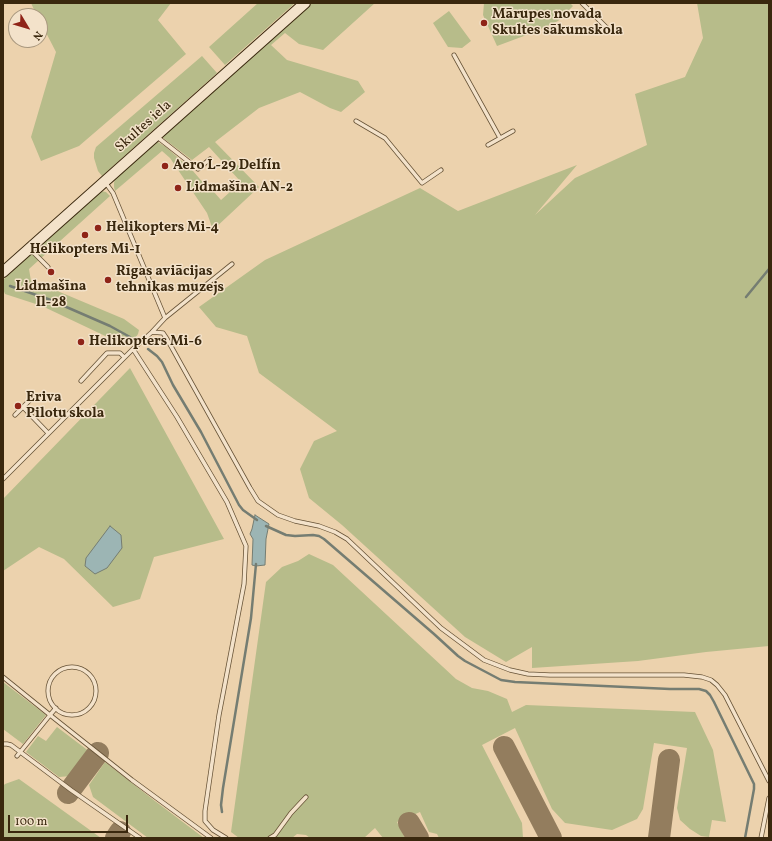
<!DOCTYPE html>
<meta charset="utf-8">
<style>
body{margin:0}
#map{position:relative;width:772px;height:841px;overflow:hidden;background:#ecd2ad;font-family:Vollkorn,serif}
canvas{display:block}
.frame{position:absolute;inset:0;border:4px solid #3a280e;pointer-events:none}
.north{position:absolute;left:8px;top:8px;width:40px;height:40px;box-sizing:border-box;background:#f3e2ca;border:1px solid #a9987f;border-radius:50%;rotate:128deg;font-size:11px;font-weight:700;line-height:16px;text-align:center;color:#3a280e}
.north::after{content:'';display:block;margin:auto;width:14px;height:18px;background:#8f2418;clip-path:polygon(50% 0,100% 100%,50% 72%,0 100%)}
.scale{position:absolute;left:8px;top:815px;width:120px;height:18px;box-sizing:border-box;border:2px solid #3a280e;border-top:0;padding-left:5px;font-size:12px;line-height:14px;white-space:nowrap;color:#3a280e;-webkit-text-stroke:3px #f3e2ca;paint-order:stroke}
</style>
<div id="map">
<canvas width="772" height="841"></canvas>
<div class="frame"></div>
<div class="north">N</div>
<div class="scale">100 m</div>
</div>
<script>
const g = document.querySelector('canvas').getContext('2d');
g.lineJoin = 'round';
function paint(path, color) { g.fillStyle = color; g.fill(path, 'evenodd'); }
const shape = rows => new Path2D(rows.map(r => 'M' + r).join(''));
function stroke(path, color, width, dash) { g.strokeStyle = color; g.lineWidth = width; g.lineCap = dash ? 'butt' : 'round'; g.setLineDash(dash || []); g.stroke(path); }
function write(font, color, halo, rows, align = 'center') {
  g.font = font + ' Vollkorn,serif'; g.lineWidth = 3; g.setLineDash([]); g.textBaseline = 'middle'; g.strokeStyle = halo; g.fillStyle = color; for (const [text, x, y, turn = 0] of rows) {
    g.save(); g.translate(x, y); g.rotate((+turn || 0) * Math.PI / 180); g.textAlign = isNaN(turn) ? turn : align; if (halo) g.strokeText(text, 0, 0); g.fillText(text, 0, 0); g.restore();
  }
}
paint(shape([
 [31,3,171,3,158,20,186,54,79,146,41,161,31,137,56,52,40,21,40,16,37,16],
 [258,3,295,3,225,65,209,47],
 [310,3,375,3,323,50,299,44,285,33,271,45,287,60,358,81,365,92,341,112,330,108,300,92,259,108,215,142,259,187,213,230,207,213,170,158,162,151,115,191,114,187,114,183,115,179,119,174,155,142,158,142,166,147,193,171,205,185,207,184,221,200,241,182,209,147,192,160,163,138,163,134],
 [484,3,570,3,573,6,558,21,532,33,497,46,483,15],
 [697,3,769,3,769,646,706,652,638,661,532,668,532,647,506,662,465,637,342,525,309,498,300,469,314,441,337,431,259,373,247,336,216,327,199,307,265,260,420,188,458,211,577,165,535,215,575,178,647,145,635,94,685,77,703,38],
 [449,11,471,41,462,48,448,47,433,23],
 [202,56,217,73,102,176,98,171,94,158,94,153,96,147],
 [101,191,106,192,110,196,29,269,31,281,55,290,124,319,139,330,138,334,134,340,123,346,120,343,42,306,5,294,3,289,3,280,45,240],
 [130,368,224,539,154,557,140,599,113,607,64,559,39,547,3,571,3,499],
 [309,554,333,565,456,679,472,688,488,691,507,699,512,712,526,705,695,712,713,750,726,822,712,820,709,837,701,836,690,829,680,820,677,808,687,748,654,743,643,809,637,819,612,830,565,823,552,809,515,728,482,745,522,823,523,838,439,838,437,834,429,832,420,812,397,822,405,838,383,838,375,828,364,838,310,838,306,835,297,834,292,838,239,838,231,832,266,582,282,567,298,561],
 [3,682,46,715,23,744,3,729],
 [57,727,90,752,71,776,59,777,26,752,38,736,46,741],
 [105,762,155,801,204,838,148,838,93,797,89,785],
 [19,779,101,838,3,838,3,786,5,784]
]), '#b7bc8a');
const water = shape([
 [255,515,269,524,266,539,265,565,256,566,252,565,253,539,250,534,252,529,255,515],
 [110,526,121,535,122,548,107,568,95,574,85,566,86,558,110,526]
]);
paint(water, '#9cb5b4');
stroke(water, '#757d72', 1);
stroke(shape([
 [10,286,48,299,110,326,130,337],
 [746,297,769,269],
 [148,349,157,356,162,362,173,385,201,432,239,505,243,510,257,520],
 [266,526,286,535,295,536,313,535,319,536,324,539,434,634,458,656,465,661,501,680,515,682,670,689,699,689,706,691,710,695,714,702,754,784,754,789,745,838],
 [222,812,221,805,223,788,251,618,256,564]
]), '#757d72', 2.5);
stroke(shape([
 [504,747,551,838],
 [68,793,98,753],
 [409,823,418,838],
 [116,838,120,832],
 [659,838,669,760]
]), '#937d5e', 22);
const lane = shape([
 [582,3,607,28],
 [454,55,500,138],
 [356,121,385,138,422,183,441,170],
 [156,136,198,169,210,159],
 [488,145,513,131],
 [105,182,113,193,165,318,232,264],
 [30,249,48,267],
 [152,332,163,333,167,339,250,488,258,501,278,515,295,521,319,526,335,532,347,539,441,628,484,660,510,670,528,674,550,675,684,675,702,677,711,680,717,685,725,695,769,781],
 [133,349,177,417,227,502,246,546,244,584,219,715,205,811,205,821,213,830,226,838],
 [81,381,107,353,120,353,124,357],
 [23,407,32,398],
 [15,415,23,407,48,433],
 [3,479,133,349,152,332,165,318],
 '48 691a24 24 0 1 1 48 0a24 24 0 1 1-48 0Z',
 [3,677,50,715,56,708],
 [3,744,7,744,11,745,71,790,140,838],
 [17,756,50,715,132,780,211,838],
 [270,838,275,835,291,813,306,797],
 [761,838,769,798]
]);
const secondary = shape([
 [3,272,305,3]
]);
stroke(lane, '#665236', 5);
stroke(secondary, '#3a280e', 12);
stroke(lane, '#f3e2ca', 3.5);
stroke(secondary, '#f3e2ca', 10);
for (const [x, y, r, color] of [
 [484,23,4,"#8f2418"],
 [165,166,4,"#8f2418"],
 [178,188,4,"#8f2418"],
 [98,228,4,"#8f2418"],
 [85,235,4,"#8f2418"],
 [51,272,4,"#8f2418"],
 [108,280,4,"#8f2418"],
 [81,342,4,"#8f2418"],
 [18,406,4,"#8f2418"]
]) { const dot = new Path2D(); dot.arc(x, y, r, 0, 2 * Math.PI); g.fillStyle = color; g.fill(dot); stroke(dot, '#f3e2ca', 1.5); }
write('bold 14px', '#3a280e', '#f3e2ca', [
 ["Mārupes novada",492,15],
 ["Skultes sākumskola",492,31],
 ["Aero L-29 Delfín",173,166],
 ["Lidmašīna AN-2",186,188],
 ["Helikopters Mi-4",106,228],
 ["Helikopters Mi-1",85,250,"center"],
 ["Rīgas aviācijas",116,272],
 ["tehnikas muzejs",116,288],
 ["Lidmašīna",51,287,"center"],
 ["Il-28",51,303,"center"],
 ["Helikopters Mi-6",89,342],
 ["Eriva",26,398],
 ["Pilotu skola",26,414]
], 'left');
write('14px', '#3a280e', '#f3e2ca', [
 ["Skultes iela",144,127,-42]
]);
</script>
